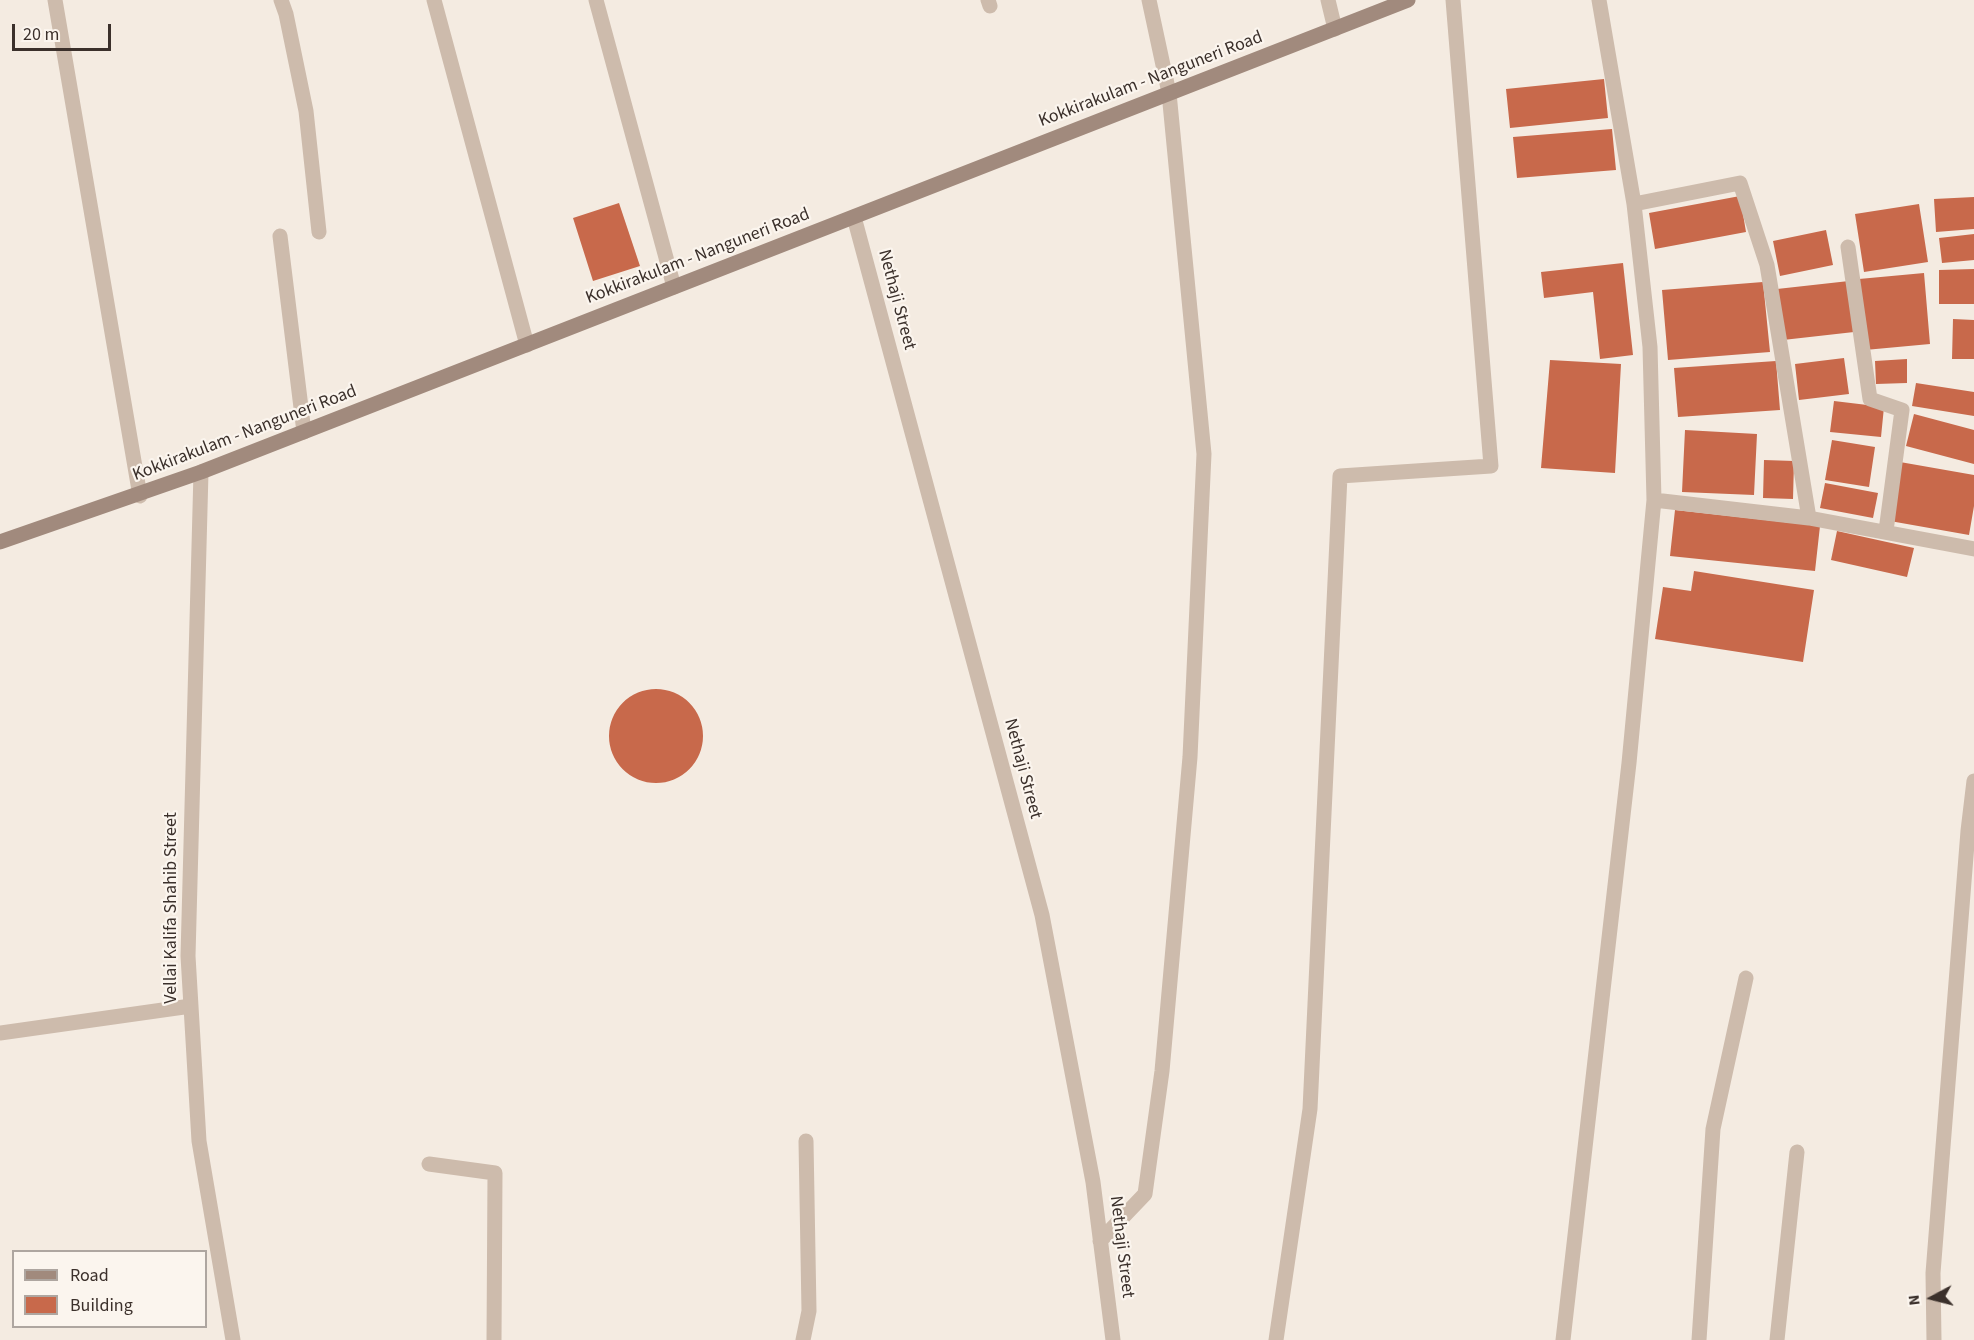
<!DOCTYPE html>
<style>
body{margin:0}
#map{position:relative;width:1974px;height:1340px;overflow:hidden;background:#f4ebe1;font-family:"Source Sans 3",sans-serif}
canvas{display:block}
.legend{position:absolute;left:12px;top:1250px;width:195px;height:78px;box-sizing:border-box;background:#fbf5ee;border:2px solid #aea6a0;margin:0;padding:8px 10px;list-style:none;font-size:18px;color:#3b302b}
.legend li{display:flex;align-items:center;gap:12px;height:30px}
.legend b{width:30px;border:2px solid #aea6a0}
.north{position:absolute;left:1902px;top:1268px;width:60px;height:60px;-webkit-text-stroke:4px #fbf5ee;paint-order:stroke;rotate:263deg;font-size:16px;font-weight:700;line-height:24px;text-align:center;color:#3b302b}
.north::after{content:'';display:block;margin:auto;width:21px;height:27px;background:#3b302b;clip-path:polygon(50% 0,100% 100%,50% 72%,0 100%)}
.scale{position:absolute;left:12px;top:24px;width:99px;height:27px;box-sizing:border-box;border:3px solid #3b302b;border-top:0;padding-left:8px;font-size:18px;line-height:21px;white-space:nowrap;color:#3b302b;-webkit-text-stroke:4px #fbf5ee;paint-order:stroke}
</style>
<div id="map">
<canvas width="1974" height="1340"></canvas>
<ul class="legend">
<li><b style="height:8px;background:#a18a7d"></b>Road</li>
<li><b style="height:16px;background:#c8694b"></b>Building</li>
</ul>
<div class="north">N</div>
<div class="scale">20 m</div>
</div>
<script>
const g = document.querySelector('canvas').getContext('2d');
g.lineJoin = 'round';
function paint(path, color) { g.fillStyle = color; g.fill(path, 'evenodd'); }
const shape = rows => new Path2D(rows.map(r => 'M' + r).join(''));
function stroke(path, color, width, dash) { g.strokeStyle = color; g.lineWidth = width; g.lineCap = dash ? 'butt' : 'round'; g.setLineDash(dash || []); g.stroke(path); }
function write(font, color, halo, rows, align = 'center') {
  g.font = font + ' "Source Sans 3",sans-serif'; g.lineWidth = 4.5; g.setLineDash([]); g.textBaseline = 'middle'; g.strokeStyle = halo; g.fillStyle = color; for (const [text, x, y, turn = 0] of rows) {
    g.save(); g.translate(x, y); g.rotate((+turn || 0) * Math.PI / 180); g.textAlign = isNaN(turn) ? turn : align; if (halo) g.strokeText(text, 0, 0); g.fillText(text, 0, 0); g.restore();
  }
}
paint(shape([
 [1604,79,1608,118,1510,128,1506,89],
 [1612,129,1616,170,1517,178,1513,137],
 [1740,196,1746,232,1655,249,1649,213],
 [1974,197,1974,229,1936,232,1934,199],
 [619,203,640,266,593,281,573,218],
 [1919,204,1928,262,1864,272,1855,214],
 [1826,230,1833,265,1780,276,1773,241],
 [1974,234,1974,260,1942,263,1939,238],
 [1623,263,1633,355,1600,359,1593,292,1544,298,1541,272],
 [1974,269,1974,304,1939,304,1939,270],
 [1924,273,1930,344,1865,350,1859,279],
 [1849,281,1854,332,1783,340,1777,289],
 [1763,282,1770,352,1668,360,1662,290],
 [1953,319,1974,320,1974,359,1952,359],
 [1844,358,1849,394,1799,400,1795,364],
 [1907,359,1907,383,1876,384,1875,361],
 [1550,360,1621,364,1615,473,1541,468],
 [1776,361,1780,410,1678,417,1674,368],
 [1916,383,1974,392,1974,416,1912,406],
 [1834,401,1884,407,1881,437,1830,432],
 [1914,414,1974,430,1974,464,1906,446],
 [1685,430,1757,434,1754,495,1682,492],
 [1832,440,1875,447,1869,487,1825,480],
 [1764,460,1794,461,1793,499,1763,498],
 [1900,462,1974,475,1974,506,1969,535,1890,521],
 [1825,483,1878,493,1873,518,1820,508],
 [1675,510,1820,526,1815,571,1670,556],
 [1837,531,1914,548,1907,577,1831,560],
 [1694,571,1814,590,1803,662,1655,639,1663,587,1691,591],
 '609 736a47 47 0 1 1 94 0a47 47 0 1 1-94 0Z'
]), '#c8694b');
stroke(shape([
 [55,0,140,496],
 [281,0,286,14,306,111,319,232],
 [434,0,527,345],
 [596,0,674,287],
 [988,0,990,6],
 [1328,0,1335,29],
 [1634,204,1740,183,1767,265,1809,518],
 [854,217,1042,915,1093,1182,1113,1340],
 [280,236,304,432],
 [1848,247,1870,399,1902,410,1886,531],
 [201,472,188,956,199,1141,233,1340],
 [1654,500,1809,518,1974,549],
 [0,1033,191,1006],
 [429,1164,495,1173,494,1340],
 [1100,1241,1145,1194,1162,1071,1190,757,1204,454,1169,93,1149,0],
 [803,1340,809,1311,806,1141],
 [1276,1340,1310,1109,1340,476,1491,466,1453,0],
 [1563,1340,1629,763,1654,500,1650,347,1634,204,1599,0],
 [1699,1340,1713,1129,1746,978],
 [1777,1340,1797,1152],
 [1934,1340,1933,1273,1968,831,1974,781]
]), '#cdbbac', 15);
stroke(shape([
 [0,542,201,472,1408,0]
]), '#a18a7d', 15);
write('18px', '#3b302b', '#fbf5ee', [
 ["Kokkirakulam - Nanguneri Road",1151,80,-21],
 ["Kokkirakulam - Nanguneri Road",698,257,-21],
 ["Nethaji Street",896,300,75],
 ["Kokkirakulam - Nanguneri Road",245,434,-21],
 ["Nethaji Street",1022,769,75],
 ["Vellai Kalifa Shahib Street",172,908,-90],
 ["Nethaji Street",1121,1247,83]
]);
</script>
